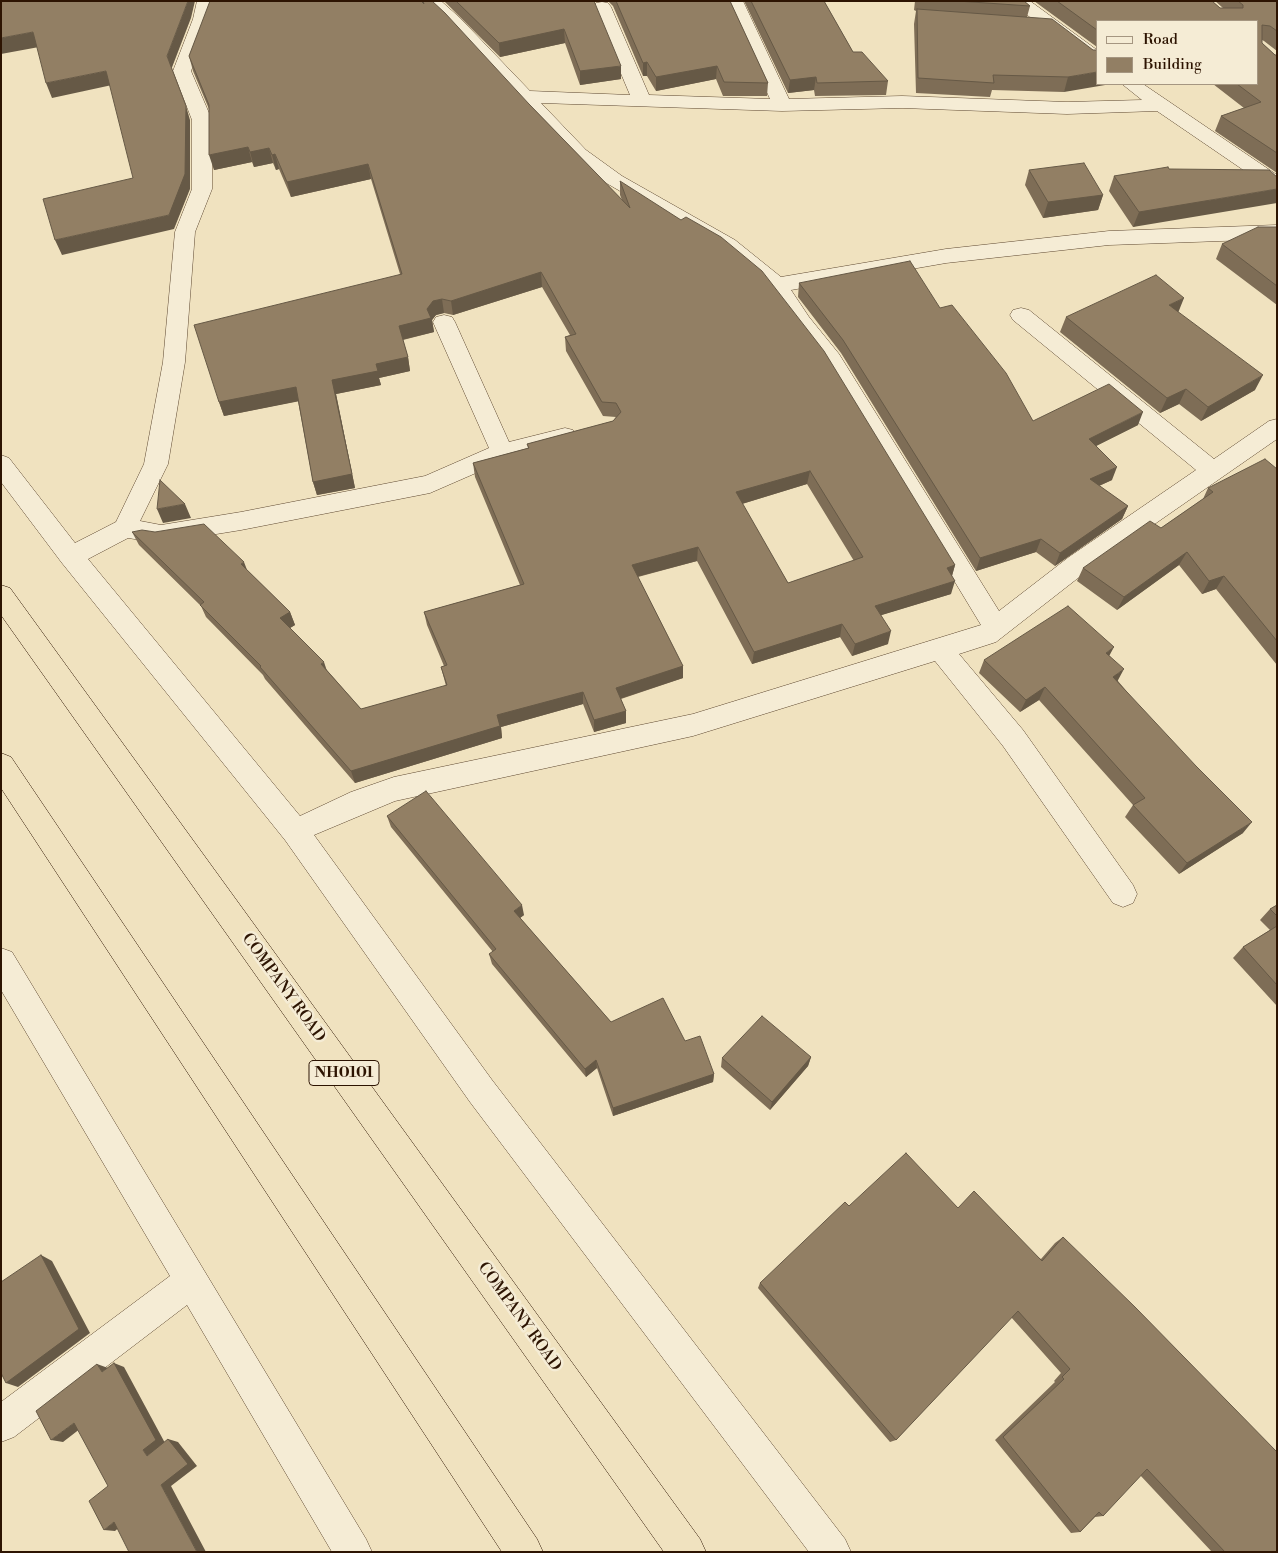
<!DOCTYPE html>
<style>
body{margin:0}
#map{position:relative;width:1278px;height:1553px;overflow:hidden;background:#f0e2bf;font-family:"Libre Bodoni",serif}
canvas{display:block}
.frame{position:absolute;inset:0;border:2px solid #2d1402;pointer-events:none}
.legend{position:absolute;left:1096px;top:20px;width:162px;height:65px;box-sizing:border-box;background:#f5ecd5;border:1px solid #a59681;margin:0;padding:6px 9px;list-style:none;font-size:15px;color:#2d1402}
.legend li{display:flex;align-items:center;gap:10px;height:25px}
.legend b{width:25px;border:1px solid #a59681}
</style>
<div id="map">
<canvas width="1278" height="1553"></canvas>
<div class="frame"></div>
<ul class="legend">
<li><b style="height:6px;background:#f5ecd5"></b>Road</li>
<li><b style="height:14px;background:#927f64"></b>Building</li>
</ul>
</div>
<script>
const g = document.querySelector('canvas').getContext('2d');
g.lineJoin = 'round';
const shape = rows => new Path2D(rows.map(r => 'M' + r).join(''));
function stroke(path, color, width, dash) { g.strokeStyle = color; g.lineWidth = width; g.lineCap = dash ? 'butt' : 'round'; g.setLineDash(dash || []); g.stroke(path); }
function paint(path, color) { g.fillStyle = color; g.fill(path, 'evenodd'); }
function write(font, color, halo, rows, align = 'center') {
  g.font = font + ' "Libre Bodoni",serif'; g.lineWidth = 5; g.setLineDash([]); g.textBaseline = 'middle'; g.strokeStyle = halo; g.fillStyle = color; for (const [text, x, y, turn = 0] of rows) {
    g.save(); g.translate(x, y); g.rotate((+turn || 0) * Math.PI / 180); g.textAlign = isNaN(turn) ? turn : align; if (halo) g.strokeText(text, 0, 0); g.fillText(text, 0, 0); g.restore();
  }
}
const minor = shape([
 [197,1,215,1,211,19,191,71,212,120,212,189,195,232,185,362,168,464,140,521,161,525,241,512,425,476,489,448,433,322,436,317,444,315,452,317,455,322,509,442,565,428,573,430,577,436,573,442,508,459,430,493,241,530,161,543,128,538,88,559,300,816,351,792,394,777,693,714,981,625,823,364,793,327,769,290,721,250,608,184,572,158,448,26,421,1,441,1,460,18,530,91,630,95,593,7,596,3,602,2,608,3,611,7,649,95,770,99,725,1,743,1,789,99,902,96,1067,102,1142,100,1122,84,1143,84,1277,175,1277,193,1270,191,1261,182,1157,111,1067,114,902,108,782,111,541,103,586,150,622,176,735,240,781,277,946,249,1109,231,1277,225,1277,239,1109,245,946,263,791,290,809,317,839,354,999,611,1069,557,1196,470,1013,320,1010,315,1013,310,1021,308,1029,310,1214,459,1269,421,1277,419,1277,439,1087,571,996,642,959,654,1023,730,1133,885,1137,894,1133,903,1123,907,1113,903,1003,746,935,661,693,736,395,801,314,835,492,1080,845,1539,851,1552,809,1552,470,1102,285,840,62,563,1,482,1,455,9,458,75,543,116,522,144,464,163,362,175,232,192,189,192,120,173,71,193,19,197,1],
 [1009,1,1030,1,1097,50,1097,64,1090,63,1009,1],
 [1,948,12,952,366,1539,372,1552,332,1552,187,1305,14,1437,1,1442,1,1402,170,1276,1,990,1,948]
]);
const highway = shape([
 [1,585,10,588,700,1539,706,1552,664,1552,1,615,1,585],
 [1,753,11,757,537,1539,543,1552,502,1552,1,788,1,753]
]);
stroke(minor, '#5e4831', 1);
stroke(highway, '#2d1402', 1);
paint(minor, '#f5ecd5');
paint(highway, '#f0e2bf');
paint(shape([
 [444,1,596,1,594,3,621,79,580,85,565,43,500,57],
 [608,1,730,1,768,83,767,96,723,96,716,79,656,91,647,76,643,76,613,6],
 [744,1,824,1,853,52,888,81,886,95,815,96,814,90,788,93],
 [915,1,1024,1,1030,6,1027,17,1093,50,1064,92,992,90,990,97,916,93,914,24,916,11,914,10],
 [1034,1,1212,1,1220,8,1223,8,1215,1,1277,1,1277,51,1264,41,1262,40,1262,43,1275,55,1277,55,1277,173,1215,131,1221,116,1244,108,1213,84,1257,84,1257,21,1097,21,1097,47],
 [209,5,529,104,622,200,620,195,620,181,955,565,952,576,951,594,881,615,888,644,852,656,840,637,752,664,697,561,638,577,683,666,683,678,621,699,626,711,626,723,594,732,583,704,501,727,502,738,355,783,265,679,263,675,206,617,201,606,139,545,132,532,247,570,290,612,295,625,290,628,361,709,446,686,441,667,444,666,427,625,424,612,520,585,475,477,473,463,528,448,527,444,613,421,616,417,603,416,566,351,565,337,570,335,542,287,453,315,444,313,436,315,432,320,434,332,403,340,408,357,410,371,379,378,381,385,336,394,355,488,317,495,313,482,298,401,224,416,219,402,400,274,371,179,291,197,279,169,276,170,273,163,254,167,252,162,214,170,209,109,193,71,189,56],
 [807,484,854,561,788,583,742,504],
 [1169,169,1276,177,1133,227,1109,191,1114,176],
 [1029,170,1103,195,1098,210,1043,218,1025,185],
 [1277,227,1277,305,1216,259,1222,244],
 [799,283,940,308,1033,421,1138,425,1096,446,1112,480,1099,486,1128,506,1122,519,1055,566,1036,552,976,571,841,353,798,297],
 [1178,312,1255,390,1201,421,1179,404,1160,413,1060,332,1066,317],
 [1277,469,1277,665,1216,589,1202,594,1179,565,1117,610,1077,581,1083,568,1161,528,1203,499,1208,488],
 [1110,656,1118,681,1243,833,1179,874,1125,817,1133,805,1039,700,1020,712,979,673,984,660],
 [387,816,524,915,520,918,611,1022,685,1041,714,1074,713,1082,613,1116,597,1068,586,1077,492,964,489,954,493,952,391,827],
 [1277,905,1277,1006,1233,958,1243,947,1270,930,1260,920,1270,909],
 [811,1057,808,1066,770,1110,721,1067,722,1058],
 [849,1206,958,1208,1041,1259,1055,1243,1063,1237,1277,1552,1212,1552,1140,1475,1103,1516,1095,1517,1080,1532,1071,1533,995,1440,1055,1382,1054,1381,1061,1373,1011,1317,896,1440,890,1442,758,1288,760,1283]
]), '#7e6d56');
paint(shape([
 [188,1,195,1,191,18,171,70,167,56],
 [564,29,565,43,500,57,499,43],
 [33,32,39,47,1,54,1,38],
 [647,62,647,76,643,76,643,63],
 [621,66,621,79,580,85,580,71],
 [717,66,716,79,656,91,656,77],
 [106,71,112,85,52,98,46,83],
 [1097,72,1097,84,1111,84,1064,92,1068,77],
 [816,77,814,90,788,93,790,80],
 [186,106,190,120,190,189,174,229,62,255,55,240,169,215],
 [248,147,252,162,214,170,209,155],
 [269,148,273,163,254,167,250,152],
 [275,154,279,169,276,170,272,155],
 [368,164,371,179,291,197,287,182],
 [1277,189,1277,203,1133,227,1139,212],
 [1103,195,1098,210,1043,218,1048,202],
 [541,272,542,287,453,315,451,301],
 [1184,298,1178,313,1169,305],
 [442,299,444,313,436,315,432,320,434,332,401,340,399,326,427,309,433,301],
 [408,357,410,371,379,378,381,385,336,394,355,488,317,495,313,482,332,380,376,364],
 [1263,375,1255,390,1201,421,1208,407],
 [296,387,300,401,224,416,219,402],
 [1186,389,1179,404,1160,413,1167,398],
 [1143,412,1138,425,1084,452,1089,439],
 [1117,467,1112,480,1085,492,1090,479],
 [810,471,807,484,735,506,736,492],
 [185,504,191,518,163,523,157,509],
 [1128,506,1122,519,1055,566,1060,553],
 [1041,539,1036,552,976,571,980,558],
 [698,547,697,561,632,578,632,565],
 [1187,552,1179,565,1117,610,1124,597],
 [244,562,249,575,241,564],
 [955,565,951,579,947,568],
 [1224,576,1216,589,1202,594,1209,581],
 [955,581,951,594,872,618,875,606],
 [290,612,295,625,285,631,280,618],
 [842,624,840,637,752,664,754,652],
 [891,631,888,644,852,656,855,644],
 [1114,647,1107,660,1106,653],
 [324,662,328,674,321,664],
 [683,666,683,678,616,700,616,688],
 [1124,669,1117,682,1113,677],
 [1045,687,1039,700,1020,712,1026,700],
 [583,692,583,704,501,727,502,738,355,783,351,771,497,715],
 [626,711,626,723,594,732,594,720],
 [1252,822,1243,833,1179,874,1187,863],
 [522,905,524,915,516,921,514,911],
 [811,1057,808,1066,770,1110,772,1102],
 [596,1060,597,1068,586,1077,585,1069],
 [714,1074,713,1082,613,1116,613,1108],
 [41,1255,52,1261,90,1333,18,1387,6,1383],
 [114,1363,124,1367,165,1443,147,1456,143,1450],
 [97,1364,108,1368,102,1372],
 [74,1423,85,1425,63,1442,51,1440],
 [168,1439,178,1442,197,1466,171,1486,206,1552,197,1552,161,1485],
 [114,1522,124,1523,115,1531,104,1530]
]), '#665946');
const building = shape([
 [1,1,188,1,167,56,186,106,185,174,169,215,55,240,43,199,133,178,106,71,46,83,33,32,1,38,1,1],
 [210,1,421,1,424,4,423,1,432,1,445,13,529,104,630,208,620,181,681,220,686,217,721,237,762,271,824,351,955,565,947,568,955,581,875,606,891,631,855,644,842,624,754,652,698,547,632,565,683,666,616,688,626,711,594,720,583,692,497,715,500,726,351,771,260,667,261,666,200,605,204,602,132,532,142,530,155,532,204,524,244,562,241,564,290,612,280,618,324,662,321,664,361,709,447,685,441,667,447,665,424,612,524,584,473,463,529,448,527,444,613,421,621,412,616,403,602,402,565,337,576,334,541,272,451,301,442,299,433,301,427,309,431,318,399,326,408,357,376,364,378,371,332,380,352,474,313,482,296,387,219,402,194,325,402,274,368,164,287,182,275,154,272,155,269,148,250,152,248,147,209,155,209,105,189,56,210,1],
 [810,471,863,557,788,583,736,492,810,471],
 [456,1,594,1,621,66,580,71,564,29,499,43,456,1],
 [616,1,730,1,768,83,724,82,717,66,656,77,647,62,643,63,616,1],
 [751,1,824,1,853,52,862,52,888,81,817,83,816,77,790,80,751,1],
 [957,1,1024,1,1030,6,957,1],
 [1057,1,1212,1,1220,8,1243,8,1243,5,1238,1,1277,1,1277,31,1270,26,1262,25,1262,43,1275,55,1277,55,1277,153,1221,116,1261,102,1237,84,1257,84,1257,21,1097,21,1097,30,1057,1],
 [917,9,1052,19,1093,50,1097,50,1097,72,1068,77,993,75,994,83,918,78,917,9],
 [1084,163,1103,195,1048,202,1029,170,1084,163],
 [1168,167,1169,169,1269,170,1277,177,1277,189,1139,212,1114,176,1168,167],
 [1258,227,1277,227,1277,286,1222,244,1258,227],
 [910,261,940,308,952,305,1006,373,1033,421,1109,384,1143,412,1089,439,1117,467,1090,479,1128,506,1060,553,1041,539,980,558,843,340,799,283,910,261],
 [1156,275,1184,298,1169,305,1263,375,1208,407,1186,389,1167,398,1066,317,1156,275],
 [1265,459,1277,469,1277,641,1224,576,1209,581,1187,552,1124,597,1083,568,1150,521,1161,528,1213,492,1208,488,1265,459],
 [160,480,185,504,157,509,160,480],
 [1068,606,1114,647,1106,653,1124,669,1113,677,1196,766,1252,822,1187,863,1133,805,1145,798,1045,687,1026,700,984,660,1068,606],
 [426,791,522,905,514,911,611,1022,663,998,685,1041,700,1036,714,1074,613,1108,596,1060,585,1069,489,954,496,949,387,816,426,791],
 [1277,905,1277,916,1270,909,1277,905],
 [1277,926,1277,985,1243,947,1277,926],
 [762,1016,811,1057,772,1102,722,1058,762,1016],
 [906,1153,958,1208,974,1191,1042,1261,1063,1237,1135,1307,1277,1452,1277,1552,1225,1552,1147,1469,1103,1516,1099,1512,1080,1532,1003,1437,1064,1379,1062,1377,1070,1369,1018,1311,896,1440,760,1283,845,1202,849,1206,906,1153],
 [41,1255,79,1329,6,1383,1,1373,1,1282,41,1255],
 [114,1363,156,1440,143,1450,147,1456,168,1439,188,1464,161,1485,197,1552,129,1552,114,1522,104,1530,89,1501,108,1486,74,1423,51,1440,36,1411,97,1364,102,1372,114,1363]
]);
paint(building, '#927f64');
stroke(building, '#665946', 1);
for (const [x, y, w] of [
 [344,1073,70]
]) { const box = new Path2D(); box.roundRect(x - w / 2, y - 12.5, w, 25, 4); g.fillStyle = '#f5ecd5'; g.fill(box); stroke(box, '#2d1402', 1); }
write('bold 15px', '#2d1402', null, [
 ["NH0101",344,1073]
]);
write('16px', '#2d1402', '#f5ecd5', [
 ["COMPANY ROAD",283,988,54],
 ["COMPANY ROAD",519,1317,54]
]);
</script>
